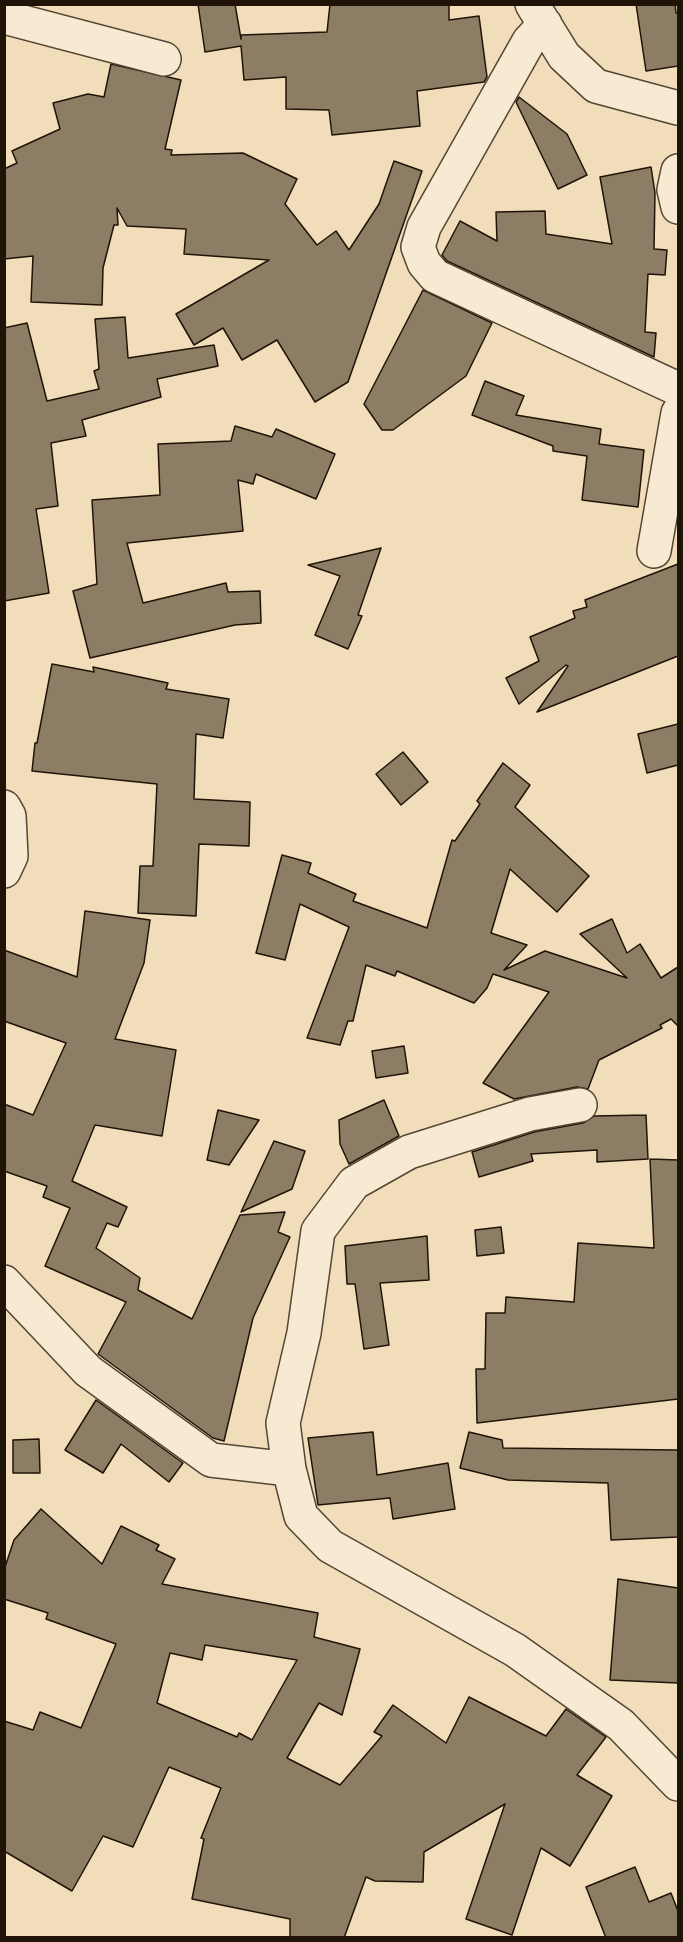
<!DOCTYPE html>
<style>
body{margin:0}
#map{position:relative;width:683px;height:1942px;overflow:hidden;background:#f2ddba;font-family:"Sorts Mill Goudy",serif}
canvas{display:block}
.frame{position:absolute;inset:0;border:6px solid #201408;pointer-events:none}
</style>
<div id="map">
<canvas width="683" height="1942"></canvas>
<div class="frame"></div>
</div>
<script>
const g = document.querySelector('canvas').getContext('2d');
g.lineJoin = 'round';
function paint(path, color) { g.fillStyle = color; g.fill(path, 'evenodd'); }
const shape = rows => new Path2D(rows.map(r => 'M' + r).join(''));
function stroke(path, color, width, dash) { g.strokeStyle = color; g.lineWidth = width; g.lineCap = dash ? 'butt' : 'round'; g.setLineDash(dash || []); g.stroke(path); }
const building = shape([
 [198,4,235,4,241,39,241,35,327,32,330,4,449,4,449,20,479,16,487,77,484,82,417,91,420,126,332,135,329,110,286,109,286,77,244,80,241,46,205,52,198,4],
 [636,4,675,4,676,13,678,13,678,66,646,71,636,4],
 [111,64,181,80,165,149,172,150,171,155,243,153,297,179,285,204,317,245,336,231,349,250,379,204,394,161,422,171,348,382,315,402,277,340,242,360,223,328,194,345,176,314,269,260,184,254,186,229,127,226,117,208,118,225,114,225,103,268,102,305,31,302,33,256,4,259,4,169,17,163,12,151,60,129,53,103,88,94,104,97,111,64],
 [519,97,567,134,587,175,558,189,516,102,519,97],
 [651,167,655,193,654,249,667,250,665,275,648,274,645,332,656,333,654,357,447,261,442,255,460,221,497,241,496,212,545,211,546,234,612,244,600,177,651,167],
 [423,290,492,323,466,376,393,430,382,430,364,404,423,290],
 [125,317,128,358,214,345,218,366,157,379,161,397,82,420,86,436,51,443,58,506,36,509,49,593,4,601,4,328,27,323,47,401,99,389,94,371,99,369,95,319,125,317],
 [485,381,524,396,516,415,601,429,599,444,644,450,638,507,582,500,587,456,553,451,553,446,472,415,485,381],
 [235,426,272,437,276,429,335,454,316,499,256,474,253,484,238,480,243,531,127,543,143,603,226,583,228,592,260,591,261,623,235,625,90,658,73,591,97,584,92,500,160,495,158,444,231,441,235,426],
 [381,548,358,615,362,616,348,649,315,635,340,576,308,565,381,548],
 [678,564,678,656,537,712,568,666,566,665,519,704,506,678,539,661,530,637,575,618,573,611,587,607,585,600,678,564],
 [52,664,94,672,93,667,168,683,166,689,229,699,223,738,196,734,194,799,250,802,249,846,199,844,196,916,138,913,140,866,153,866,157,784,32,771,35,743,37,743,52,664],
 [678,724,678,765,647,773,638,734,678,724],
 [403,752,428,782,401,805,376,774,403,752],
 [503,763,530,785,515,807,589,876,557,912,510,869,491,933,527,945,504,970,545,951,627,978,580,934,612,919,627,953,640,944,661,978,678,967,678,1026,671,1019,660,1025,662,1028,599,1060,588,1089,577,1087,514,1099,483,1083,549,992,493,974,487,988,474,1003,397,971,395,976,366,965,353,1021,348,1021,340,1045,307,1038,349,927,300,904,285,960,256,953,282,855,311,863,308,873,356,894,353,901,427,928,452,840,455,841,480,804,477,801,503,763],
 [85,911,150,920,144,963,115,1039,176,1050,162,1136,95,1125,72,1181,127,1207,118,1227,107,1223,96,1248,140,1278,138,1290,192,1319,240,1215,285,1212,278,1232,290,1237,253,1318,224,1441,213,1438,98,1354,126,1302,45,1266,70,1208,43,1197,47,1186,4,1171,4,1104,33,1115,66,1043,4,1021,4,950,77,977,85,911],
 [404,1046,408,1073,376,1078,372,1051,404,1046],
 [384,1100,399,1136,349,1164,340,1144,339,1120,384,1100],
 [218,1110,259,1120,229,1165,207,1160,218,1110],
 [646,1115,648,1159,597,1162,597,1150,531,1154,533,1161,479,1177,472,1152,534,1132,583,1123,594,1116,646,1115],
 [274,1141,305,1151,292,1189,241,1212,274,1141],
 [650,1159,678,1160,678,1399,477,1423,476,1369,485,1369,486,1313,505,1313,506,1297,574,1302,578,1243,654,1248,650,1159],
 [501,1227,504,1253,477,1256,475,1230,501,1227],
 [427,1236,429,1280,380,1283,389,1345,364,1349,355,1284,347,1284,345,1246,427,1236],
 [96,1400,183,1463,169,1482,121,1444,103,1473,65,1450,96,1400],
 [373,1432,377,1475,448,1463,455,1509,393,1519,390,1498,318,1505,308,1438,373,1432],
 [469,1432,502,1440,503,1448,678,1450,678,1537,611,1540,608,1483,508,1480,460,1468,469,1432],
 [39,1439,40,1473,13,1473,13,1440,39,1439],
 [41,1509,102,1564,121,1526,159,1545,156,1550,175,1559,162,1584,318,1613,314,1637,360,1649,342,1715,319,1703,287,1758,340,1785,382,1736,374,1732,393,1705,446,1743,469,1697,546,1736,566,1709,606,1737,577,1775,612,1796,570,1866,541,1848,512,1935,466,1919,505,1804,424,1852,423,1882,375,1881,366,1877,344,1938,290,1938,290,1919,192,1899,204,1839,201,1838,221,1788,169,1767,133,1847,103,1836,72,1891,4,1851,4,1721,33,1730,40,1712,81,1728,116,1644,46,1619,48,1613,4,1599,4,1570,14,1540,41,1509],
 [205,1645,297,1660,252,1740,239,1733,237,1737,157,1703,170,1653,202,1660,205,1645],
 [618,1579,678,1588,678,1683,610,1680,618,1579],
 [635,1867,649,1902,671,1893,678,1911,678,1938,606,1938,586,1887,635,1867]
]);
paint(building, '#8d7d65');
stroke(building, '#201408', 1.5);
const minor = shape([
 [532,4,564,56,596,86,678,108],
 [4,17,164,59],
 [545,24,529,41,424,227,418,247,424,263,435,276,678,389],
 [678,171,674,190,678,207],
 [654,551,678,413],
 [4,807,9,816,11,856,4,871],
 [580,1105,530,1114,409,1152,354,1183,318,1231,304,1333,283,1423,289,1469,301,1516,330,1546,515,1650,621,1725,678,1784],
 [4,1282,88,1371,211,1460,289,1469]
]);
stroke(minor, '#544634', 36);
stroke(minor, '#f7e9d2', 33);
</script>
